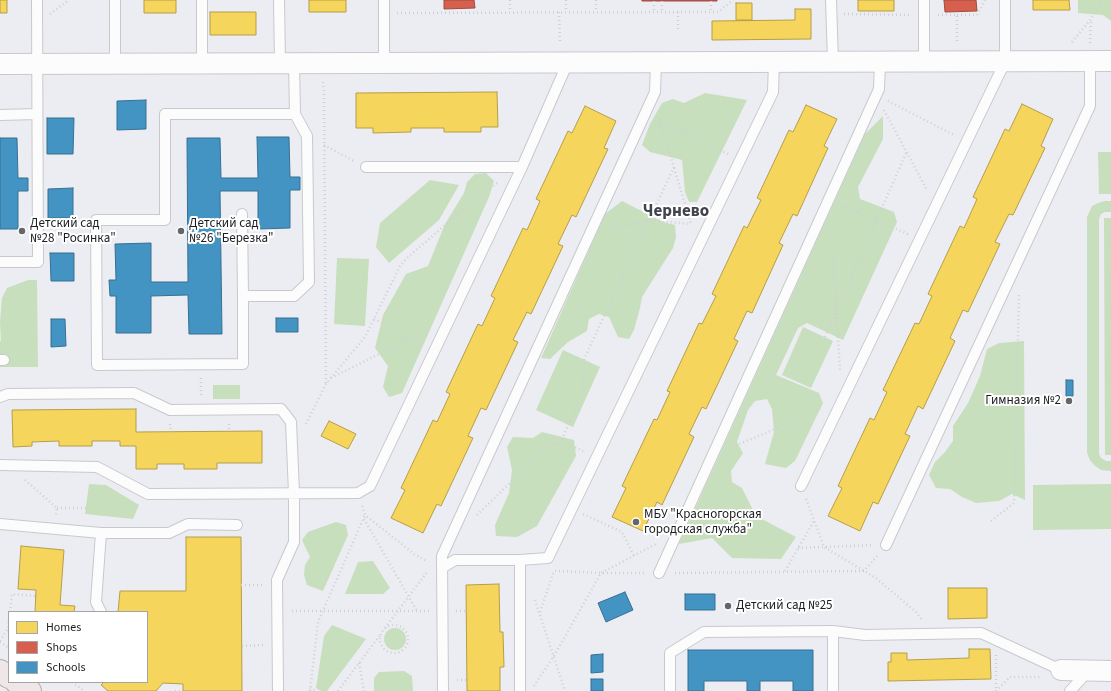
<!DOCTYPE html>
<meta charset="utf-8">
<style>
body{margin:0}
#map{position:relative;width:1111px;height:691px;overflow:hidden;background:#ecedf2;font-family:"Source Sans 3",sans-serif}
canvas{display:block}
.legend{position:absolute;left:8px;top:611px;width:140px;height:72px;box-sizing:border-box;background:#fff;border:1px solid #a4a5a6;margin:0;padding:5px 7px;list-style:none;font-size:12px;color:#1c1d21}
.legend li{display:flex;align-items:center;gap:8px;height:20px}
.legend b{width:20px;border:1px solid #a4a5a6}
</style>
<div id="map">
<canvas width="1111" height="691"></canvas>
<ul class="legend">
<li><b style="height:11px;background:#f6d55c"></b>Homes</li>
<li><b style="height:11px;background:#d6604d"></b>Shops</li>
<li><b style="height:11px;background:#4393c3"></b>Schools</li>
</ul>
</div>
<script>
const g = document.querySelector('canvas').getContext('2d');
g.lineJoin = 'round';
function paint(path, color) { g.fillStyle = color; g.fill(path, 'evenodd'); }
const shape = rows => new Path2D(rows.map(r => 'M' + r).join(''));
function stroke(path, color, width, dash) { g.strokeStyle = color; g.lineWidth = width; g.lineCap = dash ? 'butt' : 'round'; g.setLineDash(dash || []); g.stroke(path); }
function write(font, color, halo, rows, align = 'center') {
  g.font = font + ' "Source Sans 3",sans-serif'; g.lineWidth = 4; g.setLineDash([]); g.textBaseline = 'middle'; g.strokeStyle = halo; g.fillStyle = color; for (const [text, x, y, turn = 0] of rows) {
    g.save(); g.translate(x, y); g.rotate((+turn || 0) * Math.PI / 180); g.textAlign = isNaN(turn) ? turn : align; if (halo) g.strokeText(text, 0, 0); g.fillText(text, 0, 0); g.restore();
  }
}
paint(shape([
 [1078,0,1111,0,1111,21,1103,15,1078,13],
 [705,93,747,100,697,202,689,202,685,192,682,160,650,152,642,145,650,124,662,103,673,99,684,103],
 [883,116,883,139,858,187,860,199,894,212,897,222,843,340,807,323,798,328,776,375,819,393,823,403,795,461,786,468,765,464,774,432,772,409,767,399,755,401,748,410,737,442,743,453,731,471,732,482,742,488,756,516,796,537,781,559,732,558,712,538,679,544,865,134],
 [1098,152,1111,152,1111,194,1099,194],
 [486,173,494,181,489,197,402,393,389,397,383,387,388,366,375,348,383,315,406,274,428,266,445,224,464,193,467,182,475,174],
 [430,180,459,185,439,220,389,263,376,247,380,223],
 [622,201,663,222,675,225,676,237,673,248,642,297,640,308,634,330,629,339,618,337,609,317,599,314,589,319,587,331,568,342,550,359,541,358,605,214],
 [1105,201,1111,201,1111,212,1105,212,1101,214,1099,219,1099,454,1101,458,1106,461,1111,461,1111,471,1101,470,1094,465,1090,460,1087,453,1087,217,1092,206,1098,203],
 [1104,218,1111,218,1111,455,1105,455],
 [337,258,369,259,365,326,334,324],
 [28,280,37,280,38,367,0,367,0,341,1,341,0,322,2,298,7,288],
 [803,327,833,341,811,388,782,375],
 [1024,341,1025,500,1012,494,999,501,976,503,962,497,950,489,936,488,929,475,935,462,945,452,953,441,953,426,968,403,980,376,987,349,999,343],
 [563,350,600,367,573,427,536,410],
 [213,385,240,385,240,399,213,399],
 [542,432,574,440,576,456,537,526,517,537,496,536,495,525,509,493,512,470,507,447,513,437,533,438],
 [89,484,106,485,139,505,133,519,85,514],
 [1111,484,1111,529,1033,530,1033,485],
 [336,522,346,525,348,535,323,591,307,585,304,575,305,565,310,557,302,540,308,532],
 [373,561,390,588,383,594,345,594,358,562],
 [332,625,366,639,327,691,321,691,316,688,324,636],
 '384 639a11 11 0 1 1 22 0a11 11 0 1 1-22 0Z',
 [404,671,412,676,413,691,374,691,374,678,379,672]
]), '#c7dfbd');
const homes = shape([
 [0,0,7,0,7,13,0,13,0,0],
 [144,0,176,0,176,13,144,13,144,0],
 [309,0,346,0,346,12,309,12,309,0],
 [858,0,894,0,894,11,858,11,858,0],
 [1033,0,1069,0,1070,10,1033,10,1033,0],
 [736,3,752,3,752,20,736,20,736,3],
 [795,9,811,9,811,39,712,40,712,21,795,20,795,9],
 [210,12,256,12,256,35,210,35,210,12],
 [497,92,498,127,481,127,481,132,444,132,444,128,411,128,411,132,373,133,373,128,356,128,356,93,497,92],
 [1022,104,1053,119,1041,146,1045,148,1013,215,1009,214,995,242,1000,244,968,312,963,310,950,338,955,341,923,409,918,406,905,434,910,436,878,504,873,502,860,531,828,516,842,488,838,486,870,418,874,420,887,392,883,390,915,323,919,324,932,296,928,294,960,226,964,228,977,199,973,197,1005,129,1009,131,1022,104],
 [806,105,837,119,824,146,828,148,797,216,793,214,779,243,783,245,752,313,747,311,734,339,738,341,706,409,702,407,689,434,694,437,662,505,657,502,643,531,612,517,626,488,622,486,654,419,657,420,670,392,667,391,699,323,702,324,716,296,712,294,744,226,747,228,761,200,757,198,789,130,793,132,806,105],
 [585,106,616,121,604,148,608,149,576,217,572,215,558,244,563,246,531,314,527,312,513,340,518,342,486,410,481,408,468,436,473,438,441,506,437,504,423,533,391,518,405,490,401,488,433,420,437,422,450,394,446,392,478,324,482,326,495,298,491,296,523,228,527,230,540,201,536,199,568,131,572,133,585,106],
 [136,409,136,432,262,431,262,463,217,463,217,469,184,469,184,464,157,464,157,469,136,469,136,446,120,446,120,441,92,441,92,446,59,446,59,441,32,442,32,446,13,447,12,410,136,409],
 [329,421,356,434,348,449,321,436,329,421],
 [186,537,241,537,242,691,183,691,183,684,163,683,156,691,108,691,101,685,104,682,147,682,147,612,118,612,120,591,186,591,186,537],
 [21,546,64,550,60,605,75,606,74,612,35,612,36,590,18,589,21,546],
 [499,584,500,632,503,632,504,667,500,667,500,691,467,691,466,585,499,584],
 [948,588,987,588,987,618,948,619,948,588],
 [969,649,990,649,991,679,888,681,888,662,891,662,891,653,907,653,907,660,969,658,969,649]
]);
paint(homes, '#f6d55c');
stroke(homes, '#b59e4a', 1);
const shops = shape([
 [444,0,474,0,475,8,444,9,444,0],
 [642,0,717,0,717,1,642,1,642,0],
 [944,0,976,0,977,11,945,12,944,0]
]);
paint(shops, '#d6604d');
stroke(shops, '#9e4c40', 1);
const schools = shape([
 [146,100,146,129,117,130,117,101,146,100],
 [47,118,74,118,73,154,47,154,47,118],
 [257,137,289,137,290,177,300,177,300,190,290,190,290,228,258,229,258,191,220,191,222,334,189,334,188,295,151,296,151,333,116,333,116,296,110,296,109,280,116,280,115,244,151,243,151,282,188,282,187,138,220,138,221,178,258,178,257,137],
 [0,138,17,138,18,178,28,178,28,191,18,191,18,229,0,229,0,138],
 [73,188,73,218,48,218,48,189,73,188],
 [50,253,74,253,74,281,51,281,50,253],
 [276,318,298,318,298,332,276,332,276,318],
 [51,319,65,319,66,346,51,347,51,319],
 [1066,380,1073,380,1073,396,1066,396,1066,380],
 [625,592,633,610,606,622,598,603,625,592],
 [685,594,715,594,715,610,685,610,685,594],
 [688,650,813,650,813,691,793,691,793,681,760,681,760,691,747,691,747,681,704,681,704,691,688,691,688,650],
 [603,654,603,672,591,673,591,655,603,654],
 [591,679,603,679,603,691,591,691,591,679]
]);
paint(schools, '#4393c3');
stroke(schools, '#377092', 1);
const service = shape([
 [115,0,115,63],
 [202,0,202,63],
 [279,0,280,63],
 [384,0,384,63],
 [831,0,833,62],
 [924,0,924,62],
 [294,63,295,114],
 [165,114,295,114,307,136,309,282,294,296,243,296,243,364,97,365,96,220,165,220,165,114],
 [0,115,37,114],
 [366,167,522,167],
 [242,214,243,296],
 [0,262,38,262,37,0],
 [0,360,4,360],
 [0,397,8,394,134,393,170,410,281,409,291,422,294,493,294,542,277,580,278,691],
 [0,465,97,467,148,494,358,493,370,486,522,167,568,62],
 [801,486,1005,62,1005,0],
 [0,524,101,533,169,533,188,524,237,525],
 [886,545,1090,106,1090,62],
 [520,560,520,691],
 [442,568,455,560,520,560,548,558,773,92,774,62],
 [659,573,879,89,880,62],
 [101,612,96,602,101,533],
 [833,631,833,691],
 [443,691,442,556,655,92,656,62],
 [670,691,670,653,704,632,833,631,865,635,981,633,1061,670],
 [1070,691,1082,678,1082,671]
]);
const minor = shape([
 [0,64,1111,61],
 [1061,670,1111,671]
]);
const primary = shape([
 [0,671,9,677],
 [16,682,30,691]
]);
stroke(service, '#c8c9cd', 12);
stroke(minor, '#c8c9cd', 22);
stroke(primary, '#b4a7a8', 24);
stroke(shape([
 [510,0,510,12],
 [566,0,566,12],
 [596,0,596,12],
 [654,1,654,12],
 [662,1,662,12],
 [711,1,711,12],
 [559,12,560,43],
 [678,12,678,29],
 [397,13,718,12,733,0],
 [50,14,69,0],
 [844,14,911,15],
 [938,15,957,15,957,43],
 [957,15,977,15,985,0],
 [1072,42,1091,19,1102,0],
 [1090,43,1091,20],
 [323,82,324,91,326,383],
 [888,101,954,135],
 [884,110,927,190],
 [659,120,728,154],
 [324,145,354,161],
 [674,168,691,224],
 [841,207,844,206,908,234],
 [831,229,840,370],
 [608,230,650,220,690,224],
 [374,319,410,338],
 [825,337,907,151],
 [201,378,201,397],
 [331,378,411,338,423,344],
 [170,424,171,432],
 [229,424,229,431],
 [306,424,326,384,365,337,400,266,408,257,484,192,499,182],
 [560,443,583,393,584,359,674,167,658,119],
 [732,447,821,410],
 [25,480,57,508,56,516],
 [806,499,824,547,876,578,916,612,923,621],
 [362,506,365,515,414,554,427,561],
 [57,508,86,508],
 [583,514,622,532,634,556],
 [477,515,550,444,566,443,585,452],
 [364,519,417,611],
 [991,521,1014,503,1019,295],
 [798,548,874,545],
 [555,571,601,573,646,573],
 [785,571,814,521],
 [675,573,864,571,878,555],
 [241,585,263,585],
 [535,600,565,691],
 [292,611,429,611],
 [456,611,466,611],
 [10,612,12,594,36,596],
 [540,612,554,571],
 '380 639a14 14 0 1 1 28 0a14 14 0 1 1-28 0Z',
 [385,628,428,571],
 [0,641,8,628,9,618],
 [0,642,9,648],
 [242,646,263,645],
 [996,655,996,690],
 [359,663,364,691],
 [457,680,467,680],
 [72,682,84,691],
 [534,686,554,656,601,573,656,544],
 [310,688,316,691],
 [175,691,183,691],
 [310,691,318,622,365,515],
 [338,691,381,634],
 [996,691,1010,677,1041,677]
]), '#d0d0d2', 2.5, [1, 3]);
stroke(service, '#fcfcfd', 10);
stroke(minor, '#fcfcfd', 20);
stroke(primary, '#efe7e7', 22);
for (const [x, y, r, color] of [
 [22,231,4,"#65666a"],
 [181,231,4,"#65666a"],
 [1069,401,4,"#65666a"],
 [636,522,4,"#65666a"],
 [728,606,4,"#65666a"]
]) { const dot = new Path2D(); dot.arc(x, y, r, 0, 2 * Math.PI); g.fillStyle = color; g.fill(dot); stroke(dot, '#fff', 1.5); }
write('13px', '#1c1d21', '#fff', [
 ["Детский сад",30,224],
 ["№28 \"Росинка\"",30,239],
 ["Детский сад",189,224],
 ["№26 \"Березка\"",189,239],
 ["Гимназия №2",1061,401,"right"],
 ["МБУ \"Красногорская",644,515],
 ["городская служба\"",644,530],
 ["Детский сад №25",736,606]
], 'left');
write('bold 17px', '#41444c', '#fff', [
 ["Чернево",676,212]
]);
</script>
